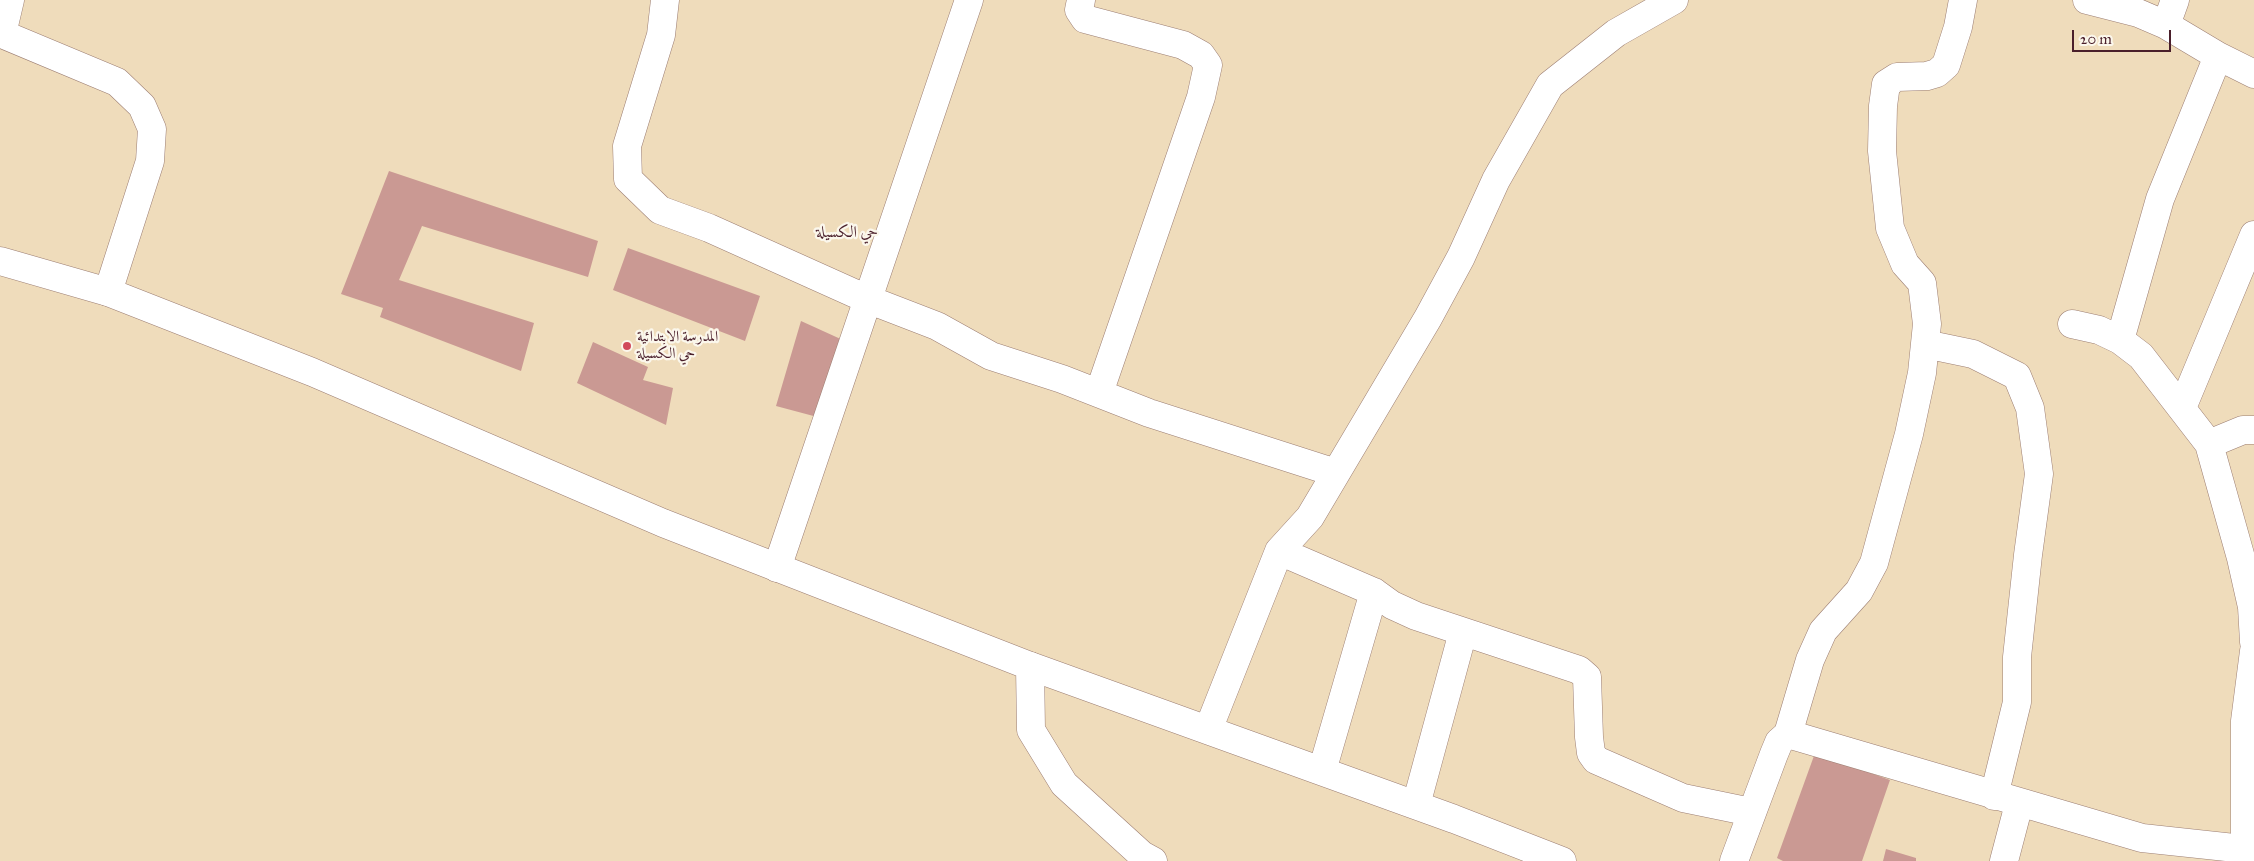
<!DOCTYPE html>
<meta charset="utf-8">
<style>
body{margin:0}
#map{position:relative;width:2254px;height:861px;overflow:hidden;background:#efdcbb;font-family:"IM FELL Great Primer",serif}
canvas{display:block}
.scale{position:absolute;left:2072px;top:30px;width:99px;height:22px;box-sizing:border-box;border:2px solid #4a1f2b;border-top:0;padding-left:6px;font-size:15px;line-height:18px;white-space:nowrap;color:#4a1f2b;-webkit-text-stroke:4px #fbf7ec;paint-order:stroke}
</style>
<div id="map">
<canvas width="2254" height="861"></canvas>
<div class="scale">20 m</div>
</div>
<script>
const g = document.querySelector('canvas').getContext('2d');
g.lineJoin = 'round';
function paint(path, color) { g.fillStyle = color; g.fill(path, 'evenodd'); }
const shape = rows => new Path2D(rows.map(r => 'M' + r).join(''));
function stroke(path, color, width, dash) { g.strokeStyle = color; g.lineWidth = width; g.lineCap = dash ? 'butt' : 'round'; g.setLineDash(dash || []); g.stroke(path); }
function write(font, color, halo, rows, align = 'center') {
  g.font = font + ' "IM FELL Great Primer",Amiri,serif'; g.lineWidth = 4.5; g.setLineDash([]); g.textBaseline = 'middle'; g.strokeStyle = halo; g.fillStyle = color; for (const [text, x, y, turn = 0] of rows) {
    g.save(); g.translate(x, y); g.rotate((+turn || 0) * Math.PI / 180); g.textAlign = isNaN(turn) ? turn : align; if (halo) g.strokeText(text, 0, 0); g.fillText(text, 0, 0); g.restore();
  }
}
paint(shape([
 [389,171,598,241,588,277,422,226,399,280,534,323,521,371,380,317,383,308,341,294],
 [628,248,760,296,745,341,613,290],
 [801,321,845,341,821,418,776,406],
 [593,342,648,367,643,380,673,388,666,425,577,383],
 [1815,753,1890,780,1862,861,1783,861,1777,858],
 [1886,849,1916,858,1916,861,1883,861]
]), '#ca9993');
const minor = shape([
 [665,0,661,35,627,146,628,179,660,210,709,228,867,299,937,326,991,356,1062,379,1149,413,1336,473],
 [1081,0,1079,10,1085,19,1183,45,1201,55,1208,65,1201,97,1099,393],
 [2087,0,2138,13,2166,25,2218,56,2254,74],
 [2166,25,2175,0],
 [0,34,2,34,10,0],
 [2,34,117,82,142,106,152,129,150,161,108,292],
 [2072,324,2099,330,2120,340,2141,356,2209,444,2241,558,2252,607,2254,642],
 [2120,340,2160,199,2218,56],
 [1925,344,1973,354,2017,376,2030,408,2039,474,2028,555,2017,657,2017,702,1994,796],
 [2182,408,2254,235],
 [2209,444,2243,430,2254,430],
 [1279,551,1374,592,1392,605,1416,616,1579,670,1587,677,1589,737,1591,753,1596,760,1683,798,1751,812],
 [777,568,969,0],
 [1030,666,1454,819,1562,861],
 [1208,730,1279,551,1310,517,1428,318,1461,257,1496,180,1550,85,1616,33,1674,0],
 [1788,734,1810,660,1823,631,1859,591,1874,563,1909,434,1922,373,1927,324,1922,283,1905,264,1890,228,1882,151,1883,106,1886,84,1897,77,1927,76,1937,73,1946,65,1958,27,1963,0],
 [1322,771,1374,592],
 [1416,805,1463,632],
 [2245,850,2245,721,2254,651],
 [1734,861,1774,754,1779,742,1788,734,2142,838,2254,850],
 [2004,861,2019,804]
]);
const tertiary = shape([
 [0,261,108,292,312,372,663,523,1030,666,1031,730,1064,784,1142,855,1153,861]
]);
stroke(minor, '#9c7e73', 29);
stroke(tertiary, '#9c7e73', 29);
stroke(minor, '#fff', 28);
stroke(tertiary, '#fff', 28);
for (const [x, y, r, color] of [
 [627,346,5,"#d1495b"]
]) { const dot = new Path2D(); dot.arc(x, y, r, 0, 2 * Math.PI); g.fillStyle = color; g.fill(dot); stroke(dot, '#fbf7ec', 2); }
write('15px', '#4a1f2b', '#fbf7ec', [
 ["المدرسة الابتدائية",637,337],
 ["حي الكسيلة",637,354]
], 'left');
write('16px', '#4a1f2b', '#fbf7ec', [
 ["حي الكسيلة",847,233]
]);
</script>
